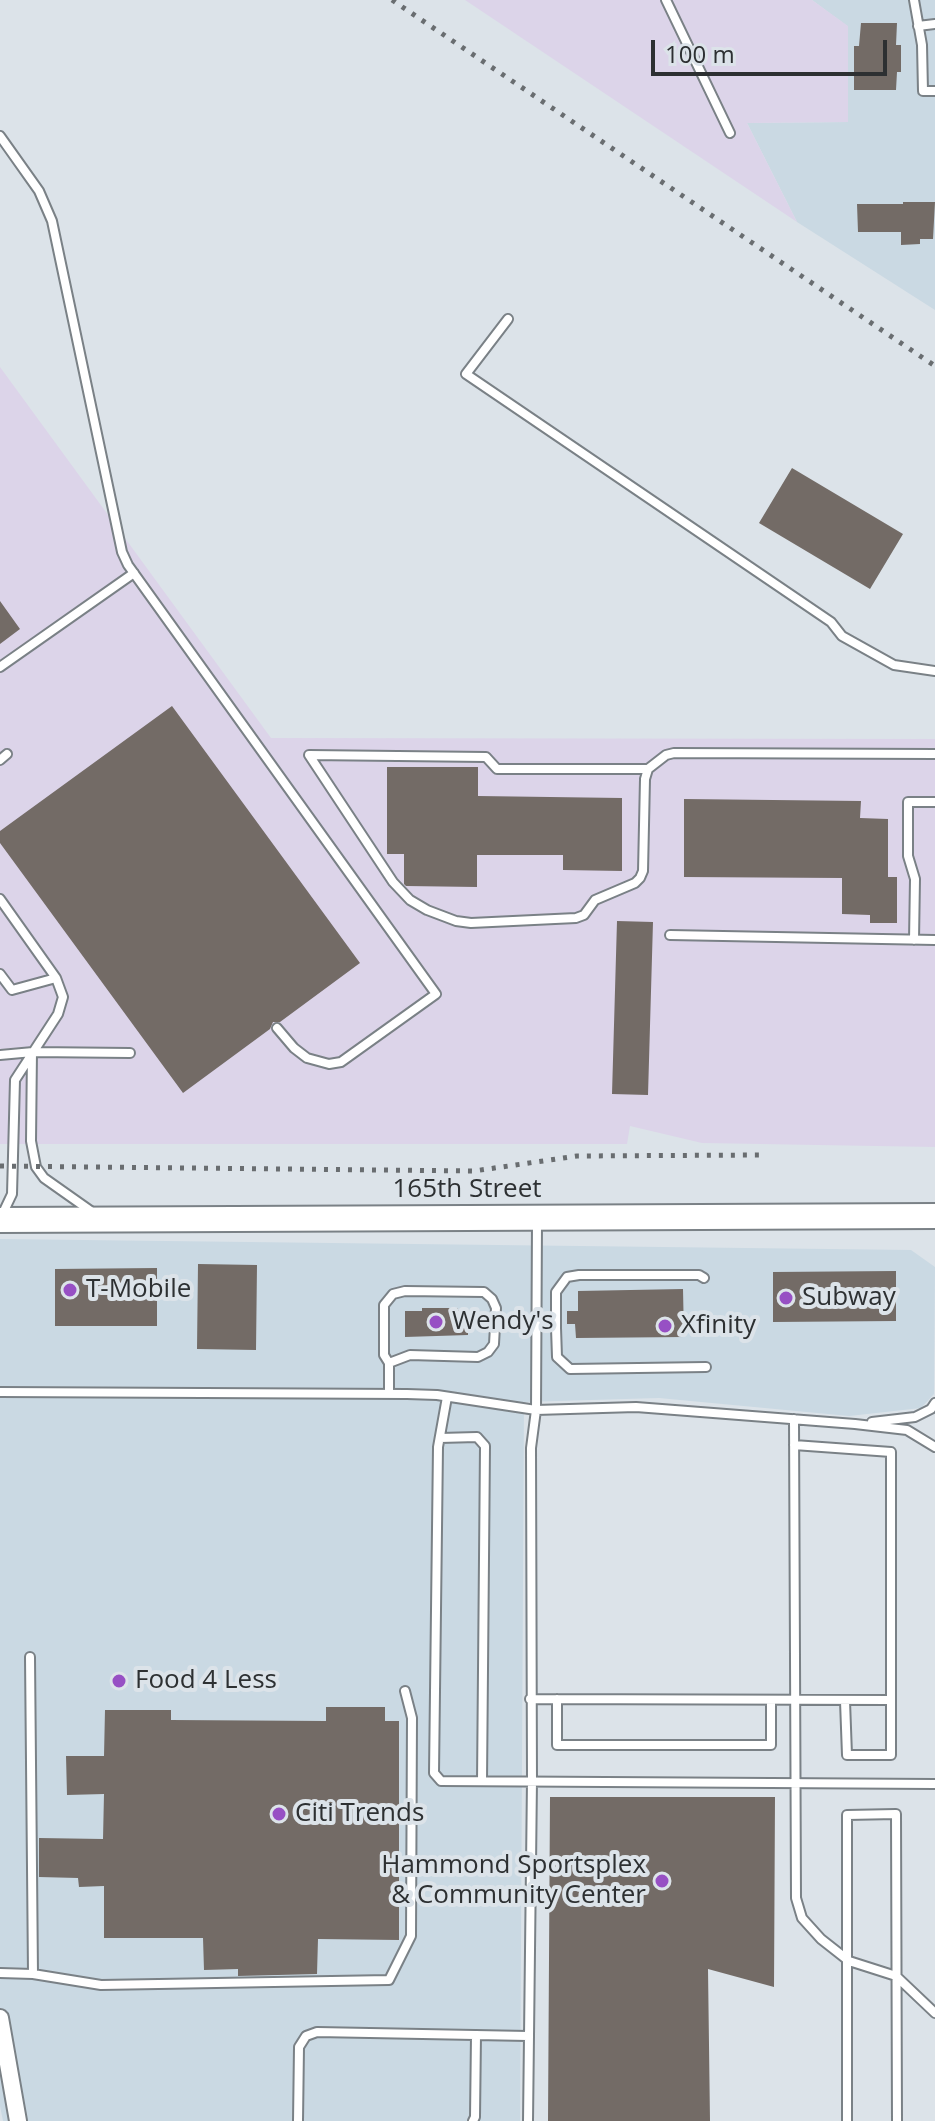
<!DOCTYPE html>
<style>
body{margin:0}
#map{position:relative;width:935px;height:2121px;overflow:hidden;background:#dce3e9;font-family:"Open Sans",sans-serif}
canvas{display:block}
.scale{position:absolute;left:651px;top:40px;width:236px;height:36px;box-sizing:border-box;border:4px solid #2d3032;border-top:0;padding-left:10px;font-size:24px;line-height:28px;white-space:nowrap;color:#2d3032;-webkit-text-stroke:6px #dce3e9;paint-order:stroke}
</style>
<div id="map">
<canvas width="935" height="2121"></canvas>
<div class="scale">100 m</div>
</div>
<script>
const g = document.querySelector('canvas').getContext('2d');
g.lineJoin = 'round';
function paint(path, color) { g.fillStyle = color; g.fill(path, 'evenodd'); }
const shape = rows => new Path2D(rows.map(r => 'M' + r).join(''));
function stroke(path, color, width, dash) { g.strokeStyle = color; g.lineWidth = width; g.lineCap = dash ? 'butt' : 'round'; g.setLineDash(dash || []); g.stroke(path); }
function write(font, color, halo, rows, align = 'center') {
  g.font = font + ' "Open Sans",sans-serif'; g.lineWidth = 8; g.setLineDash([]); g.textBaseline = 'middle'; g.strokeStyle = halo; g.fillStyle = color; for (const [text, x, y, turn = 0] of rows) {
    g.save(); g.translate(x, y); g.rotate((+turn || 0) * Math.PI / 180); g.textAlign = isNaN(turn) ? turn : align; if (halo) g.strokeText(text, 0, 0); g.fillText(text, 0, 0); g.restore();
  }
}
paint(shape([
 [812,0,935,0,935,310,797,222,747,123,848,122,847,26],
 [0,1239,911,1250,935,1267,934,1394,921,1408,849,1416,659,1398,524,1402,520,2121,3,2121,0,2106]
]), '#cad9e3');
paint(shape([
 [465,0,812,0,848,26,848,122,747,123,797,222],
 [0,367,271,738,935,739,935,1147,702,1143,630,1126,627,1144,0,1144]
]), '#dcd4e9');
paint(shape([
 [861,23,897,23,896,45,901,45,901,72,897,72,896,90,854,90,854,46,859,46],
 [903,202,935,202,933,239,920,239,920,244,901,245,901,232,858,232,857,204,903,204],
 [792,468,903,534,870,589,759,523],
 [0,601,20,629,0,644],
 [172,706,360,963,280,1022,273,1022,270,1029,183,1093,0,843,0,831],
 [387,767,478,767,478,796,622,798,622,871,563,870,563,855,477,855,477,887,406,886,404,884,404,854,387,854],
 [684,799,861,801,860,818,888,819,888,877,897,877,897,923,870,923,870,915,842,914,842,878,684,877],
 [617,921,653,922,648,1095,612,1094],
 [198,1264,257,1265,256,1350,197,1349],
 [157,1268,157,1326,55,1326,55,1269],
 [896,1271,896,1321,773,1322,773,1272],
 [683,1289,684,1337,576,1338,575,1324,567,1324,567,1311,578,1311,578,1291],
 [422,1308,458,1308,458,1310,468,1310,468,1335,405,1337,405,1311,422,1311],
 [326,1707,385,1707,385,1721,399,1721,399,1940,318,1939,317,1974,238,1976,238,1969,204,1970,203,1938,104,1938,104,1886,79,1887,78,1878,39,1877,39,1838,103,1839,104,1794,67,1795,66,1756,104,1756,105,1710,171,1710,171,1720,326,1721],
 [550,1797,775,1797,774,1987,708,1969,710,2121,548,2121]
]), '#736b66');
const lane = shape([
 [666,0,730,133],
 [914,0,922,45,923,91,935,91],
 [918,26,935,24],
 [0,136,39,191,52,221,122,552,128,565,436,994,341,1062,329,1064,307,1058,294,1048,277,1028],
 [508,319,466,374,831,622,842,636,894,665,935,671],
 [0,667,134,573],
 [0,760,7,754],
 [648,769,497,769,486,757,309,755,393,882,410,900,427,910,456,921,471,923,576,918,584,915,595,900,635,883,640,878,643,871,645,779,648,769,666,755,674,753,935,754],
 [0,899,56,978,63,997,58,1014,15,1080,12,1194,2,1215],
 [670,935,935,940],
 [914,940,915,879,908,856,908,802,935,802],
 [0,974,12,990,56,978],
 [32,1052,31,1141,36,1167,44,1178,95,1214],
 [0,1055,33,1052,130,1053],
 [704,1278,699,1275,579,1275,567,1277,556,1292,556,1328,557,1357,570,1369,706,1367],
 [389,1363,410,1355,478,1357,488,1352,494,1344,496,1308,492,1299,484,1292,405,1291,393,1294,384,1305,384,1355,389,1363,389,1393],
 [0,1392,407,1394,437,1395,536,1410,636,1407,855,1424,907,1430,935,1447],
 [447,1397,438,1447,434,1773,441,1781,935,1784],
 [794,1419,796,1898,802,1918,821,1939,849,1961,896,1976,935,2013],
 [872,1422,915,1417,931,1409,935,1403],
 [440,1438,477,1437,485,1446,482,1781],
 [794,1445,891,1452,891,1755,847,1755,845,1701],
 [530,1699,891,1700],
 [557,1699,557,1745,771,1745,771,1701],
 [0,1973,33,1974,30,1657],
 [33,1974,101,1985,389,1980,411,1936,412,1718,405,1691],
 [298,2121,299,2047,306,2036,317,2032,528,2036],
 [473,2121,475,2117,476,2035],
 [528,2121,532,1780,531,1448,536,1410,537,1222],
 [847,2121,847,1815,896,1814,897,2121]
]);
const street = shape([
 [0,2018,18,2121]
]);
const secondary = shape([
 [0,1220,935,1216]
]);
stroke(lane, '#7a8186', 12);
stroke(street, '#7a8186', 20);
stroke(secondary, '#7a8186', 28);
stroke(lane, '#fff', 8);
stroke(street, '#fff', 16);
stroke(secondary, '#fff', 24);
stroke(shape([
 [392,0,935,366],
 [0,1166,474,1171,577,1156,763,1155]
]), '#696d70', 5, [4, 8]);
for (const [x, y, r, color] of [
 [70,1290,8,"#9750c4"],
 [786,1298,8,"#9750c4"],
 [436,1322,8,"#9750c4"],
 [665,1326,8,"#9750c4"],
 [119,1681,8,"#9750c4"],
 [279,1814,8,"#9750c4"],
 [662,1881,8,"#9750c4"]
]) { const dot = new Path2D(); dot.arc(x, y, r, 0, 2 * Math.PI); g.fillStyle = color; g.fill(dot); stroke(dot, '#dce3e9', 3); }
write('26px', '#2d3032', '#dce3e9', [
 ["165th Street",467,1190]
]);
write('26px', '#2d3032', '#dce3e9', [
 ["T-Mobile",86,1290],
 ["Subway",802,1298],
 ["Wendy's",452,1322],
 ["Xfinity",681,1326],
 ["Food 4 Less",135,1681],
 ["Citi Trends",295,1814],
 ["Hammond Sportsplex",646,1866,"right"],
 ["& Community Center",646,1896,"right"]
], 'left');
</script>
